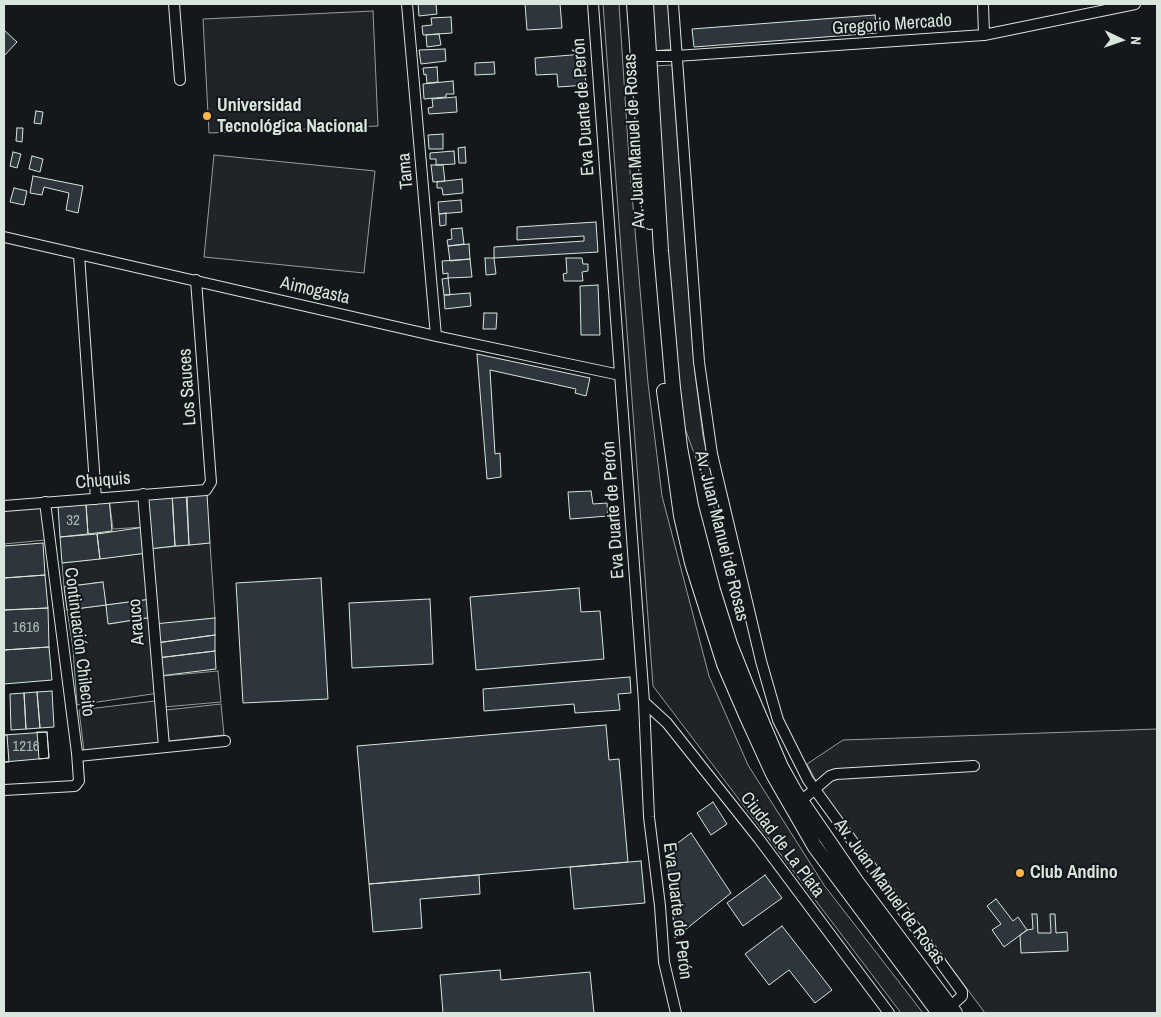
<!DOCTYPE html>
<meta charset="utf-8">
<style>
body{margin:0}
#map{position:relative;width:1161px;height:1017px;overflow:hidden;background:#14181c;font-family:"Archivo Narrow",sans-serif}
canvas{display:block}
.frame{position:absolute;inset:0;border:5px solid #d8e6dc;pointer-events:none}
.north{position:absolute;left:1096px;top:15px;width:50px;height:50px;-webkit-text-stroke:4px #14181c;paint-order:stroke;rotate:93deg;font-size:14px;font-weight:700;line-height:20px;text-align:center;color:#d8e6dc}
.north::after{content:'';display:block;margin:auto;width:18px;height:22px;background:#d8e6dc;clip-path:polygon(50% 0,100% 100%,50% 72%,0 100%)}
</style>
<div id="map">
<canvas width="1161" height="1017"></canvas>
<div class="frame"></div>
<div class="north">N</div>
</div>
<script>
const g = document.querySelector('canvas').getContext('2d');
g.lineJoin = 'round';
function paint(path, color) { g.fillStyle = color; g.fill(path, 'evenodd'); }
const shape = rows => new Path2D(rows.map(r => 'M' + r).join(''));
function stroke(path, color, width, dash) { g.strokeStyle = color; g.lineWidth = width; g.lineCap = dash ? 'butt' : 'round'; g.setLineDash(dash || []); g.stroke(path); }
function write(font, color, halo, rows, align = 'center') {
  g.font = font + ' "Archivo Narrow",sans-serif'; g.lineWidth = 4; g.setLineDash([]); g.textBaseline = 'middle'; g.strokeStyle = halo; g.fillStyle = color; for (const [text, x, y, turn = 0] of rows) {
    g.save(); g.translate(x, y); g.rotate((+turn || 0) * Math.PI / 180); g.textAlign = isNaN(turn) ? turn : align; if (halo) g.strokeText(text, 0, 0); g.fillText(text, 0, 0); g.restore();
  }
}
const green = shape([
 [603,4,619,4,629,159,648,383,662,496,709,676,748,765,824,885,923,1013,901,1013,653,686,603,4],
 [652,4,669,4,672,49,654,51,652,4],
 [373,11,378,126,209,133,203,19,373,11],
 [672,65,695,373,703,436,727,543,683,423,671,332,655,66,672,65],
 [214,155,375,171,364,273,204,257,214,155],
 [143,494,145,527,113,529,109,498,143,494],
 [42,503,46,540,4,544,4,507,42,503],
 [210,543,215,618,154,625,159,693,77,705,73,648,67,610,106,605,102,582,64,587,62,563,147,553,152,599,106,605,109,624,153,617,148,549,210,543],
 [218,671,221,702,164,707,163,676,218,671],
 [155,701,160,743,84,751,79,710,155,701],
 [221,704,224,735,169,741,166,710,221,704],
 [1157,729,1157,1013,985,1013,824,796,807,764,843,740,1157,729]
]);
paint(green, '#202428');
stroke(green, '#939e99', 1);
const building = shape([
 [418,4,436,4,437,14,419,16,418,4],
 [525,4,560,4,562,28,527,30,525,4],
 [875,15,877,33,694,47,692,29,875,15],
 [451,17,452,33,423,35,422,26,432,25,431,18,451,17],
 [4,30,17,42,4,56,4,30],
 [439,34,441,45,427,47,426,35,439,34],
 [445,49,446,61,421,64,419,50,445,49],
 [584,54,586,85,558,87,557,74,536,75,535,58,584,54],
 [494,62,495,74,475,75,475,63,494,62],
 [437,67,438,82,427,83,426,74,424,75,423,68,437,67],
 [453,81,454,94,446,94,446,97,424,99,423,84,453,81],
 [456,97,457,112,429,114,428,108,433,107,432,99,456,97],
 [36,111,43,112,41,124,34,123,36,111],
 [17,128,23,128,22,142,16,141,17,128],
 [443,134,443,149,429,149,428,135,443,134],
 [465,147,466,163,459,163,458,148,465,147],
 [454,151,455,164,436,165,436,159,430,159,430,153,454,151],
 [13,152,21,154,17,168,10,166,13,152],
 [32,156,43,159,40,172,29,169,32,156],
 [431,165,443,165,445,181,433,182,431,165],
 [33,176,83,186,78,213,66,210,69,193,44,187,42,195,30,193,33,176],
 [462,179,463,193,443,195,442,188,437,188,437,182,462,179],
 [14,188,27,191,24,205,10,202,14,188],
 [461,200,462,212,439,214,438,202,461,200],
 [446,213,446,225,440,226,439,214,446,213],
 [596,222,598,252,494,258,494,247,584,241,584,236,517,240,517,227,596,222],
 [462,228,464,244,448,246,447,240,452,239,451,229,462,228],
 [469,244,470,259,450,261,448,246,469,244],
 [485,258,494,258,496,274,486,275,485,258],
 [566,258,582,258,583,264,588,264,588,271,582,272,583,281,564,281,563,274,567,273,566,258],
 [470,259,472,277,448,278,448,273,443,274,442,261,470,259],
 [448,278,450,295,444,295,442,279,448,278],
 [598,285,600,335,581,335,580,286,598,285],
 [470,293,471,306,445,309,444,295,470,293],
 [484,313,497,313,496,329,483,329,484,313],
 [477,354,590,378,586,396,575,393,576,389,490,370,495,454,500,453,501,477,487,479,477,354],
 [591,491,593,504,607,503,608,516,570,519,568,492,591,491],
 [186,492,189,545,175,546,172,493,186,492],
 [172,493,175,546,148,549,143,494,172,493],
 [207,494,210,543,189,545,187,495,207,494],
 [109,498,112,531,88,534,86,504,109,498],
 [86,504,88,534,60,537,58,507,86,504],
 [145,527,147,553,100,559,97,534,145,527],
 [97,534,100,559,62,563,60,537,97,534],
 [43,543,45,575,4,578,4,546,43,543],
 [45,575,48,608,4,610,4,578,45,575],
 [321,578,328,699,243,703,236,583,321,578],
 [103,582,106,605,67,610,64,587,103,582],
 [579,588,581,612,600,611,604,659,476,670,470,597,579,588],
 [152,599,153,617,108,624,106,605,152,599],
 [430,599,433,664,352,668,349,603,430,599],
 [48,608,49,647,4,650,4,610,48,608],
 [215,618,215,635,156,643,154,624,215,618],
 [215,635,215,651,157,658,156,643,215,635],
 [49,647,52,680,4,684,4,650,49,647],
 [215,651,216,669,159,676,157,658,215,651],
 [630,677,631,693,618,694,620,710,575,713,574,704,484,711,483,689,630,677],
 [52,691,54,727,40,728,37,692,52,691],
 [37,692,40,728,26,729,24,693,37,692],
 [24,693,26,729,11,730,10,694,24,693],
 [606,725,609,760,619,759,628,862,369,884,357,746,606,725],
 [37,732,47,732,49,758,39,759,37,732],
 [47,732,49,758,4,762,4,735,47,732],
 [4,735,7,735,9,762,4,762,4,735],
 [713,802,727,824,711,835,697,813,713,802],
 [691,833,731,893,675,938,667,851,691,833],
 [641,861,645,903,574,909,570,867,641,861],
 [479,875,480,894,420,899,422,928,373,932,369,884,479,875],
 [765,875,782,898,743,926,727,903,765,875],
 [996,899,1013,921,1018,917,1027,930,1004,947,992,930,1001,924,987,906,996,899],
 [1032,914,1037,914,1038,933,1051,933,1050,914,1055,914,1056,933,1067,932,1068,951,1021,953,1020,935,1027,930,1033,929,1032,914],
 [782,926,832,990,815,1003,789,970,769,985,745,954,782,926],
 [500,970,501,980,590,972,594,1013,443,1013,440,975,500,970]
]);
paint(building, '#2c363c');
stroke(building, '#d8e6dc', 1);
const street = shape([
 [174,4,180,80],
 [407,4,436,336],
 [593,4,644,702,649,817,660,906,664,962,676,1013],
 [673,4,699,362,708,426,712,454,761,661,778,720,808,780,962,992,962,996,950,1007],
 [983,4,984,35],
 [650,56,676,56,984,35,1135,4],
 [4,237,436,336,620,375],
 [79,255,96,499],
 [143,494,164,747],
 [4,506,206,490,211,482,196,280],
 [644,702,667,723,759,839,889,1013],
 [78,756,225,741],
 [4,790,75,786,79,781,77,753,45,502],
 [801,801,830,776,836,774,974,766]
]);
const secondary = shape([
 [634,4,650,222],
 [646,4,661,251,673,388,680,447,691,506,713,590,730,644,747,687,781,767,795,792,856,881,955,1013],
 [664,391,681,516,692,563,724,664,746,715,773,774,815,847,939,1013]
]);
stroke(street, '#d8e6dc', 12);
stroke(secondary, '#d8e6dc', 16);
stroke(street, '#14181c', 10);
stroke(secondary, '#14181c', 14);
for (const [x, y, r, color] of [
 [207,116,5,"#ffb74d"],
 [1020,873,5,"#ffb74d"]
]) { const dot = new Path2D(); dot.arc(x, y, r, 0, 2 * Math.PI); g.fillStyle = color; g.fill(dot); stroke(dot, '#14181c', 2); }
write('15px', '#adbab4', null, [
 ["32",73,521],
 ["1616",26,628],
 ["1216",26,747]
]);
write('18px', '#d8e6dc', '#14181c', [
 ["Gregorio Mercado",892,25,-4],
 ["Eva Duarte de Perón",584,107,-94],
 ["Av. Juan Manuel de Rosas",635,141,-93],
 ["Tama",406,171,-95],
 ["Aimogasta",315,291,13],
 ["Los Sauces",188,387,-94],
 ["Chuquis",103,481,-5],
 ["Eva Duarte de Perón",614,510,-94],
 ["Av. Juan Manuel de Rosas",721,536,76],
 ["Arauco",137,622,-95],
 ["Continuación Chilecito",79,642,83],
 ["Ciudad de La Plata",782,845,53],
 ["Av. Juan Manuel de Rosas",889,892,54],
 ["Eva Duarte de Perón",677,911,83]
]);
write('bold 18px', '#d8e6dc', '#14181c', [
 ["Universidad",217,106],
 ["Tecnológica Nacional",217,127],
 ["Club Andino",1030,873]
], 'left');
</script>
